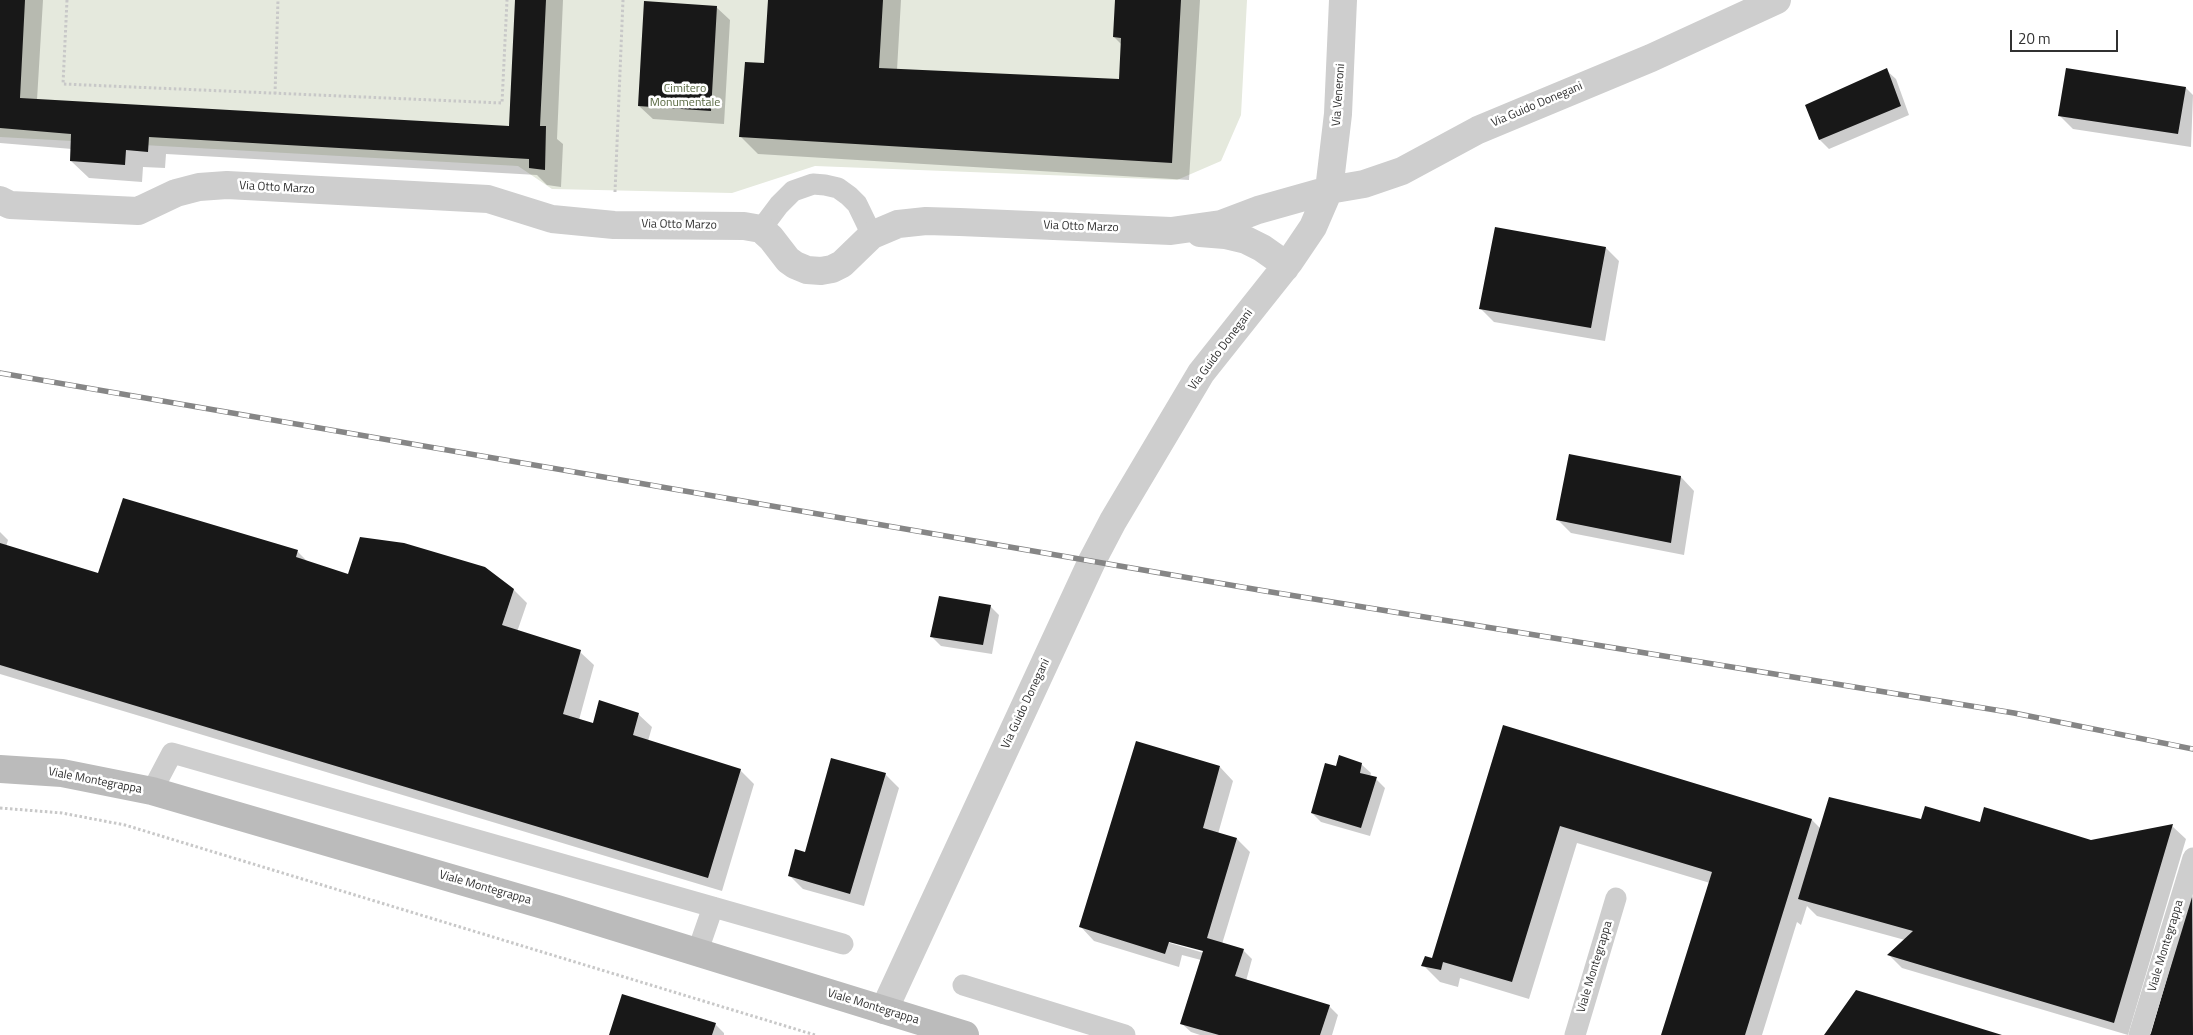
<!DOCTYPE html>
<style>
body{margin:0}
#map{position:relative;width:2193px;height:1035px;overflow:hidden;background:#fff;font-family:"Titillium Web",sans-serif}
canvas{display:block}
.scale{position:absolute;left:2010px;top:30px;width:108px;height:22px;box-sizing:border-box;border:2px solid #313131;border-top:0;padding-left:6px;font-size:15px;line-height:18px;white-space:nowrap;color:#313131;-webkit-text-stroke:4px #fff;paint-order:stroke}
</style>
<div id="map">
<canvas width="2193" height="1035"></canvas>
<div class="scale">20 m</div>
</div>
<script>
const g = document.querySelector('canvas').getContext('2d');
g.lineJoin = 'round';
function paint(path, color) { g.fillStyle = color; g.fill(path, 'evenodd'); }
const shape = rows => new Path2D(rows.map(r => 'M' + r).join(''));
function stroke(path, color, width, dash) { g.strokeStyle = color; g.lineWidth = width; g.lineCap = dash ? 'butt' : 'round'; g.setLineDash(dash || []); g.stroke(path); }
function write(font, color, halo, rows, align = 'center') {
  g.font = font + ' "Titillium Web",sans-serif'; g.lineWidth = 5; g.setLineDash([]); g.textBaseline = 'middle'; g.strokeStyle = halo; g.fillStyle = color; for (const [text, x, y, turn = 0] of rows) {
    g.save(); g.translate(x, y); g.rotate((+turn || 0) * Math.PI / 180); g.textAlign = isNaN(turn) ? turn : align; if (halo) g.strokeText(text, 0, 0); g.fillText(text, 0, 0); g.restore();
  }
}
paint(shape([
 [0,0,1247,0,1241,115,1221,161,1177,180,815,166,732,193,552,189,518,166,0,137]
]), '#e5e9dd');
paint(shape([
 [0,0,43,0,37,100,511,127,516,0,563,0,557,139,563,144,561,187,547,185,537,175,166,154,165,168,143,167,142,182,89,178,71,161,72,149,0,143],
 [769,0,901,0,897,70,1120,80,1122,45,1114,37,1116,0,1200,0,1189,180,758,154,741,137,765,64],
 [716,7,730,20,724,124,653,119,639,106],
 [1886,70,1896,79,1909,115,1829,149,1820,140,1807,106],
 [2186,88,2193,95,2191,147,2073,129,2060,116],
 [1606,248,1619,261,1605,341,1494,322,1480,308],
 [1681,477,1694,491,1684,555,1571,533,1558,520],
 [0,532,8,540,6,547,99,575,297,551,308,562,349,576,514,590,527,603,517,632,580,652,594,665,579,720,593,725,638,714,652,727,648,741,740,770,754,784,722,891,0,674],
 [990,606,999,615,992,654,941,646,932,637],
 [1504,727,1812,820,1821,829,1922,820,1980,824,2091,841,2172,826,2186,839,2128,1035,1902,968,1889,955,1905,940,1817,916,1807,906,1801,925,1797,922,1762,1035,1663,1035,1710,883,1577,843,1529,999,1460,978,1458,987,1440,982,1423,965,1433,959],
 [1361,764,1371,773,1370,777,1376,779,1385,788,1370,836,1321,822,1312,813,1337,767],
 [1220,767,1233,781,1218,834,1237,839,1250,852,1222,944,1243,950,1252,959,1246,981,1329,1006,1338,1015,1332,1035,1200,1035,1191,1032,1181,1023,1201,960,1182,955,1179,967,1094,941,1081,927],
 [1163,939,1204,950,1204,953,1163,941],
 [885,774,899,788,864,906,803,889,789,875,806,854],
 [2193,895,2193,1035,2152,1035],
 [715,1024,724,1033,724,1035,610,1035]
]), '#0003');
paint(shape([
 [0,0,25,0,20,98,509,126,515,0,546,0,540,126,546,126,545,170,529,168,529,159,149,137,148,152,126,150,125,165,70,161,71,134,0,128],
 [768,0,883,0,879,68,1119,79,1121,38,1113,37,1115,0,1181,0,1172,163,739,137,745,62,764,63],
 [644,1,717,6,711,111,638,106],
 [1887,68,1901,106,1819,140,1805,105],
 [2066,68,2186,87,2178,134,2058,116],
 [1495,227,1606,247,1591,328,1479,309],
 [1569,454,1681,476,1671,543,1556,520],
 [123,498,298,550,296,557,348,574,360,537,404,543,485,567,514,589,502,625,581,650,563,714,593,723,599,700,639,713,633,735,741,769,708,878,0,665,0,543,98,573],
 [939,596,991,605,983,645,930,637],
 [1503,725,1812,819,1745,1035,1661,1035,1712,872,1560,826,1512,982,1443,962,1441,970,1421,966,1425,956,1432,958],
 [1136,741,1220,766,1203,828,1237,838,1207,938,1244,949,1235,976,1330,1005,1320,1035,1219,1035,1180,1024,1203,951,1169,942,1165,954,1079,927],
 [1339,755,1362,763,1360,773,1377,777,1361,828,1311,813,1325,763,1336,766],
 [831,758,886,773,850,894,788,876,795,849,805,852],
 [1829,797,1921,819,1925,806,1980,822,1984,807,2091,840,2173,824,2114,1023,1887,955,1913,931,1798,899],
 [2192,892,2193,1035,2150,1035,2151,1033],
 [1856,990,2002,1035,1824,1035],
 [622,994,716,1023,712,1035,609,1035]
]), '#181818');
stroke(shape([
 [67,0,63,84,502,103,507,0],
 [275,94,278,0],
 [615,192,623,0],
 [0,808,62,813,125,825,815,1035]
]), '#c8c8c8', 3, [2.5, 2.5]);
stroke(shape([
 [761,229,779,205,793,191,813,184,825,185,838,188,849,196,857,204,872,235],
 [152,791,172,753,843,944],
 [697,953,713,907],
 [963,985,1125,1035],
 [1575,1035,1616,898],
 [2139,1035,2193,858]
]), '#cecece', 21);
stroke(shape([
 [0,200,10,205,138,211,176,193,199,187,227,185,488,199,552,219,614,225,744,226,761,229,771,238,788,260,795,265,807,270,821,271,832,269,842,264,872,235,898,224,926,221,960,222,1171,231,1221,224,1258,210,1329,190,1364,184,1402,171,1478,130,1651,58,1777,0],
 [1200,233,1225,235,1246,240,1262,248,1279,260,1285,268],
 [884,1010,1092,561,1113,521,1201,373,1290,261,1313,227,1329,190,1338,114,1343,0]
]), '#cecece', 28);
stroke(shape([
 [0,769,62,773,152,791,557,909,965,1035]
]), '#bbb', 28);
const rail = shape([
 [0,373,1265,591,2014,713,2193,749]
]);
stroke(rail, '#868686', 5.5);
stroke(rail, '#fff', 4, [11]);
write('12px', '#596942', '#fff', [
 ["Cimitero",685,89],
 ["Monumentale",685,103]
]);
write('12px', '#313131', '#fff', [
 ["Via Veneroni",1339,95,-86],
 ["Via Guido Donegani",1537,105,-23],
 ["Via Otto Marzo",277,188,3],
 ["Via Otto Marzo",679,225,1],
 ["Via Otto Marzo",1081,227,2],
 ["Via Guido Donegani",1221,350,-53],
 ["Via Guido Donegani",1026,704,-65],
 ["Viale Montegrappa",95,781,11],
 ["Viale Montegrappa",485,888,16],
 ["Viale Montegrappa",2166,946,-73],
 ["Viale Montegrappa",1595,967,-73],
 ["Viale Montegrappa",873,1007,17]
]);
</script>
